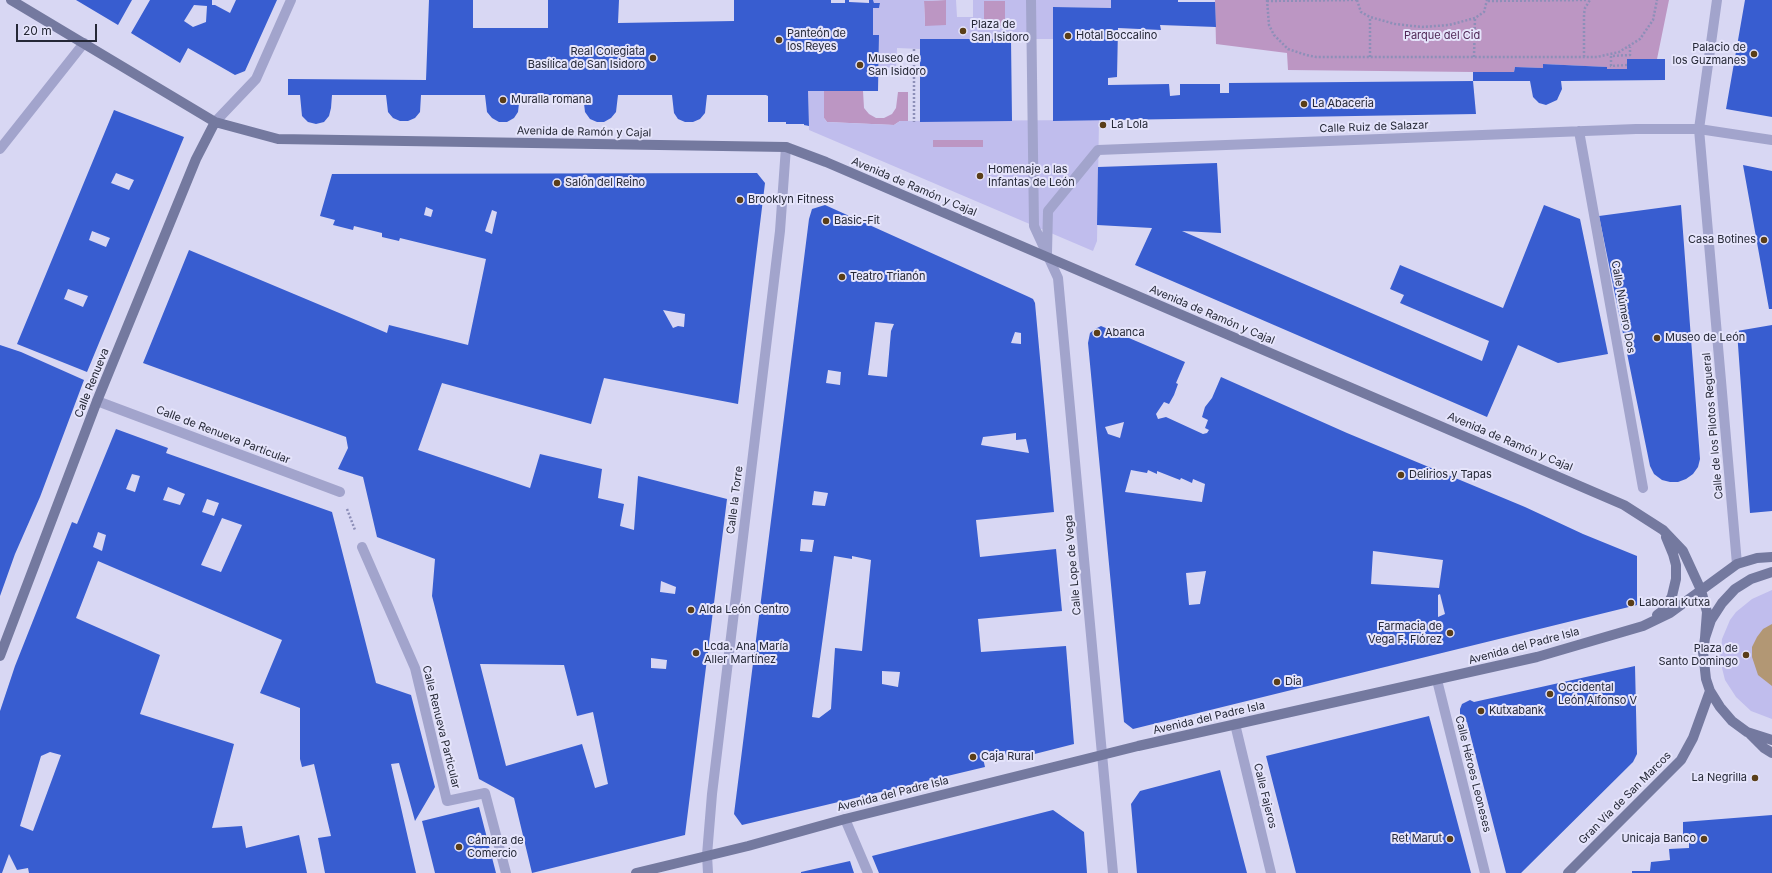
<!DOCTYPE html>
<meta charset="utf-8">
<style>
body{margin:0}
#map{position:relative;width:1772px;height:873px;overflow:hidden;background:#d8d7f3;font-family:Inter,sans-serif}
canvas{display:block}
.scale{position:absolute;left:16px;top:24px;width:81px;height:18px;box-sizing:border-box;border:2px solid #252836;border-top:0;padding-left:5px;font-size:12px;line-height:14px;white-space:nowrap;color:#252836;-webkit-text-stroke:3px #e5e4fb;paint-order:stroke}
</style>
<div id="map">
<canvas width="1772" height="873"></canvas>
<div class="scale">20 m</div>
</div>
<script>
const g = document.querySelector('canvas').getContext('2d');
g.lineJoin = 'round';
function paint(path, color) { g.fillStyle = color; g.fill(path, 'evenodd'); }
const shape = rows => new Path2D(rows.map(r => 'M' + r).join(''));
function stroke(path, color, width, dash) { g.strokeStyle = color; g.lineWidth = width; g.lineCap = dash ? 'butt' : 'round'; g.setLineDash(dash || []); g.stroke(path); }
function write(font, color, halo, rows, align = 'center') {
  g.font = font + ' Inter,sans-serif'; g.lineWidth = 4; g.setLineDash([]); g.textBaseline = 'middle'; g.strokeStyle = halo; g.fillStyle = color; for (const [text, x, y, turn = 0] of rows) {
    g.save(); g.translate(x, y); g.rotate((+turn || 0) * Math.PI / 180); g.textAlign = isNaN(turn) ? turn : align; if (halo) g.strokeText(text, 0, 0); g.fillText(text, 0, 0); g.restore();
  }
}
paint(shape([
 [946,0,946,26,925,26,924,1],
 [1215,0,1669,0,1657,59,1627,59,1627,69,1607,69,1606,67,1543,64,1543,68,1515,67,1514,72,1473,72,1288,70,1287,53,1216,44],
 [984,1,1005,1,1006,26,984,27],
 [824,91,863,91,864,108,869,114,876,118,884,118,892,114,896,108,898,92,908,92,908,121,900,121,894,125,827,122,824,118],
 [932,140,983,140,983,147,933,147]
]), '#bc96c3');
paint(shape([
 [873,0,956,0,957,17,973,17,973,0,1111,0,1111,8,1053,7,1053,39,920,39,920,49,897,48,896,68,879,67,879,36,873,35,873,8,879,8,880,3,874,3],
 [946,0,946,25,925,26,924,1],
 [984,1,1005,1,1005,26,984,27],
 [808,91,824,91,824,118,827,122,894,125,900,121,1099,120,1097,241,1093,251,809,130],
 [933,140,983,140,983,147,933,147],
 [1772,590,1772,719,1751,711,1736,697,1725,680,1720,660,1722,639,1730,620,1736,612,1752,599]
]), '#c0bded');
paint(shape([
 [1772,624,1772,686,1758,675,1752,657,1752,647,1757,637,1763,629]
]), '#b29774');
paint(shape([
 [76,0,132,0,118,25],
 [150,0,212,0,212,5,215,5,230,13,236,0,277,0,245,71,235,75,188,48,180,63,131,33],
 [194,5,207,6,206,22,193,27,184,21],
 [429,0,473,0,473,28,548,28,548,0,619,0,618,23,734,21,734,0,831,0,831,3,845,3,845,0,849,0,849,2,869,3,869,0,873,0,874,3,880,3,879,8,873,8,873,35,879,35,878,91,808,91,809,126,804,125,804,124,786,124,786,122,768,122,768,96,766,95,707,95,705,113,700,119,693,122,685,122,678,119,674,113,672,95,618,95,616,112,611,118,604,122,597,122,590,119,585,112,583,95,520,95,518,112,514,118,507,122,499,122,492,118,487,112,485,95,421,95,420,112,415,118,408,121,400,121,393,118,388,112,386,95,332,95,331,108,329,116,324,122,316,124,308,122,302,116,300,95,288,95,288,79,426,80],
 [1111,0,1178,0,1178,2,1215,2,1216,27,1160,25,1161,30,1118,28,1117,77,1108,78,1108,85,1169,84,1170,96,1180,95,1180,84,1220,84,1220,93,1229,93,1229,83,1473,81,1476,114,1053,121,1053,7,1111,8],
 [1745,0,1772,0,1772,117,1726,109],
 [920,39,1011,39,1012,121,920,122],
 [1627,59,1665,59,1665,80,1561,81,1562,89,1557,100,1546,105,1539,103,1533,97,1530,81,1473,81,1473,72,1514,72,1515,67,1543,68,1543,64,1607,67,1607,69,1627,69],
 [114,110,184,137,87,372,17,344],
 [116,173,134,180,129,190,111,183],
 [92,231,110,238,106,247,89,240],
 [68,289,88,296,83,307,64,299],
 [1217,163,1221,233,1182,231,1482,361,1489,341,1400,303,1404,295,1390,289,1400,265,1503,308,1544,205,1580,219,1608,354,1558,363,1518,345,1487,417,1135,265,1152,228,1097,225,1098,167],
 [1743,165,1772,171,1772,309,1769,309],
 [757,173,765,183,738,404,604,378,591,424,442,383,418,450,530,488,540,454,602,469,598,498,624,504,620,526,634,530,638,476,727,499,685,835,532,873,514,798,479,779,432,596,435,559,377,537,363,477,338,469,348,448,346,437,143,363,189,250,387,333,389,325,468,345,486,259,400,238,399,241,382,237,382,233,354,226,353,230,333,225,335,220,320,216,332,174],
 [426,207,433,210,431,217,424,215],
 [492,210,497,212,492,234,485,231],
 [663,310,685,314,684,327,678,326,673,328],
 [661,581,676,587,675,594,660,592],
 [651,658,667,660,666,669,651,668],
 [480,664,564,665,577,716,593,712,608,784,595,788,582,744,506,766],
 [825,205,1029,297,1033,299,1035,303,1054,512,976,520,980,557,1056,549,1062,611,978,619,981,652,1066,646,1074,744,1007,761,1005,751,982,754,985,767,742,825,734,814,809,219,812,209],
 [875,322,894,324,891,331,887,377,868,375],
 [1015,332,1021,333,1021,344,1011,343],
 [828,370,841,372,840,385,826,383],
 [1016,433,1016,440,1026,439,1029,453,981,445,983,437],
 [814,491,828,493,825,506,812,505],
 [801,539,814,540,812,552,800,551],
 [834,556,852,559,852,556,871,560,862,651,835,648,831,709,819,718,812,717],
 [882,671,900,672,898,687,882,684],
 [1681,205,1700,459,1698,467,1693,474,1686,479,1678,482,1670,482,1662,480,1654,474,1650,466,1599,216],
 [1772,325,1772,511,1750,513,1737,331],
 [1101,326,1185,362,1176,383,1178,384,1174,395,1169,404,1164,402,1156,414,1158,419,1166,417,1203,434,1207,433,1209,430,1205,428,1208,420,1202,417,1205,407,1212,398,1221,377,1347,433,1525,507,1583,534,1637,556,1637,605,1133,729,1124,722,1088,343,1090,333,1095,329],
 [1124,422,1120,438,1108,434,1105,427],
 [1131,470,1147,473,1148,470,1157,474,1157,471,1180,480,1181,478,1192,483,1193,479,1205,484,1202,502,1125,492],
 [1373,551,1443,560,1439,588,1371,584],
 [1206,571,1200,604,1189,605,1186,573],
 [1440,594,1445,614,1438,617,1438,595],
 [0,345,21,352,84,380,40,497,15,554,0,596],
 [116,429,168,448,166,453,332,512,376,683,411,695,435,787,415,821,399,763,391,764,416,873,325,873,318,838,331,836,314,764,302,767,300,759,300,708,260,693,282,640,98,561,76,618,160,655,140,714,234,744,212,828,242,826,246,848,299,835,307,873,29,873,28,868,17,870,9,854,2,873,0,873,0,711,15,666,72,522,77,524],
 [132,474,140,476,135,492,126,489],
 [168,487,185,494,180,505,163,500],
 [207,499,219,503,214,516,202,512],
 [222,518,242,525,221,572,201,565],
 [98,532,106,535,102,551,93,547],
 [50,752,61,755,33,831,20,826,41,756],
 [1635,666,1637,754,1633,762,1521,873,1506,873,1467,722,1460,717,1460,709,1462,704,1470,700,1474,702],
 [1429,716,1471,873,1296,873,1266,756],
 [1220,770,1247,873,1137,873,1131,804,1140,791],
 [479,807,496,873,435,873,422,821],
 [1053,810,1084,832,1087,873,879,873,872,856],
 [1772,815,1772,873,1632,873,1632,871,1650,871,1651,862,1670,860,1669,849,1689,848,1689,839,1683,838,1683,822],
 [850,861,854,873,801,873,801,872]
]), '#385dd0');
stroke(shape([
 [1267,0,1269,25,1274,35,1288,49,1306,55,1316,57,1597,57,1619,52,1640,39,1653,20,1657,0],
 [1357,0,1361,12,1370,17,1395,24,1422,27,1449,25,1475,18,1484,12,1487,0],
 [1267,1,1357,0],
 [1488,1,1588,0],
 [914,49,914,122],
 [1370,57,1370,17],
 [1474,57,1475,18],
 [1584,57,1584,14,1585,8,1590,0],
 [1627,65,1611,66,1611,56,1630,55,1630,47],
 [347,509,355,530]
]), '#8d8fb8', 2.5, [2, 2]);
stroke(shape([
 [1031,0,1034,226,1058,278,1113,873],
 [1717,0,1699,129,1737,564],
 [215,122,256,79,291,0],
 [1579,131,1643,488],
 [0,149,84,43],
 [1047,253,1048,211,1098,150,1636,129,1699,129,1772,140],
 [97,401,340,492],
 [362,547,415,668,447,801,485,793,506,873],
 [1437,680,1485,873],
 [1235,724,1271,873],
 [845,819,868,873],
 [708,873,707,855,712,794,780,231,786,147]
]), '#a2a4cc', 10);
stroke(shape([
 [11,0,215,122,278,139,786,147,826,162,1624,505,1663,530,1683,551,1701,590,1707,612,1705,638],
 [1772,572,1751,579,1735,589,1722,603,1711,620,1705,638,1703,652,1706,679,1710,691,1720,707,1732,721,1747,732,1772,740],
 [1657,615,1665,609,1672,596,1676,579,1676,565,1673,554,1666,537],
 [0,656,97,401,196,159,215,122],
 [1750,734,1764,748,1772,753],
 [636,873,748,846,845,819,1138,746,1537,657,1643,626,1670,613,1737,564,1757,558,1772,557],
 [1568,873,1681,760,1693,738,1710,691]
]), '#74799f', 10);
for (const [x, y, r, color] of [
 [963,31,4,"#5a3e18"],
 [1068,36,4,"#5a3e18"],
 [779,40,4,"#5a3e18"],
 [1754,54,4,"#5a3e18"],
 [653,58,4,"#5a3e18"],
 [860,65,4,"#5a3e18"],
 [503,100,4,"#5a3e18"],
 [1304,104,4,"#5a3e18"],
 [1103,125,4,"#5a3e18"],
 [980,176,4,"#5a3e18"],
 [557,183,4,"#5a3e18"],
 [740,200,4,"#5a3e18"],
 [826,221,4,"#5a3e18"],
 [1764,240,4,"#5a3e18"],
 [842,277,4,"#5a3e18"],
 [1097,333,4,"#5a3e18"],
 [1657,338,4,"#5a3e18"],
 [1401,475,4,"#5a3e18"],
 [1631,603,4,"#5a3e18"],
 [691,610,4,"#5a3e18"],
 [1450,633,4,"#5a3e18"],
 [696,653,4,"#5a3e18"],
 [1746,655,4,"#5a3e18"],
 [1277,682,4,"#5a3e18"],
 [1550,694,4,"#5a3e18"],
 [1481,711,4,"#5a3e18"],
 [973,757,4,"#5a3e18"],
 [1755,778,4,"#5a3e18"],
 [1450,839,4,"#5a3e18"],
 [1704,839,4,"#5a3e18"],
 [459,847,4,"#5a3e18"]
]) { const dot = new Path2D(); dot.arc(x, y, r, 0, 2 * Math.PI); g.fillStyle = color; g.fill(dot); stroke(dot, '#e5e4fb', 1.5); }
write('11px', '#252836', '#e5e4fb', [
 ["Plaza de",971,25],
 ["San Isidoro",971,38],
 ["Panteón de",787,34],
 ["los Reyes",787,47],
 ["Hotal Boccalino",1076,36],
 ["Palacio de",1746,48,"right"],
 ["los Guzmanes",1746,61,"right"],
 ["Real Colegiata",645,52,"right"],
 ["Basílica de San Isidoro",645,65,"right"],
 ["Museo de",868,59],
 ["San Isidoro",868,72],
 ["Muralla romana",511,100],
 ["La Abaceria",1312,104],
 ["La Lola",1111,125],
 ["Homenaje a las",988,170],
 ["Infantas de León",988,183],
 ["Salón del Reino",565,183],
 ["Brooklyn Fitness",748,200],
 ["Basic-Fit",834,221],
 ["Casa Botines",1756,240,"right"],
 ["Teatro Trianón",850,277],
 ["Abanca",1105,333],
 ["Museo de León",1665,338],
 ["Delirios y Tapas",1409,475],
 ["Laboral Kutxa",1639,603],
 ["Alda León Centro",699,610],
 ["Farmacia de",1442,627,"right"],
 ["Vega F. Flórez",1442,640,"right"],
 ["Lcda. Ana María",704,647],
 ["Aller Martínez",704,660],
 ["Plaza de",1738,649,"right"],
 ["Santo Domingo",1738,662,"right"],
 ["Dia",1285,682],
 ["Occidental",1558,688],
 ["León Alfonso V",1558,701],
 ["Kutxabank",1489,711],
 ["Caja Rural",981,757],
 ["La Negrilla",1747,778,"right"],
 ["Ret Marut",1442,839,"right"],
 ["Unicaja Banco",1696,839,"right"],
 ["Cámara de",467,841],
 ["Comercio",467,854]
], 'left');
write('11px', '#502756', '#e5e4fb', [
 ["Parque del Cid",1442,36]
]);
write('11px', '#252836', '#e5e4fb', [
 ["Calle Ruiz de Salazar",1374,127,-2],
 ["Avenida de Ramón y Cajal",584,132,1],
 ["Avenida de Ramón y Cajal",914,187,23],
 ["Calle Número Dos",1623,307,80],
 ["Avenida de Ramón y Cajal",1212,315,23],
 ["Calle Renueva",92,383,-68],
 ["Calle de los Pilotos Regueral",1713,426,-95],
 ["Calle de Renueva Particular",223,435,21],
 ["Avenida de Ramón y Cajal",1510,442,23],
 ["Calle la Torre",735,500,-83],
 ["Calle Lope de Vega",1073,565,-95],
 ["Avenida del Padre Isla",1524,646,-15],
 ["Avenida del Padre Isla",1209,718,-13],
 ["Calle Renueva Particular",441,727,76],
 ["Calle Héroes Leoneses",1473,774,76],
 ["Avenida del Padre Isla",893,794,-14],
 ["Calle Fajeros",1265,796,76],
 ["Gran Vía de San Marcos",1625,798,-45]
]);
</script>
